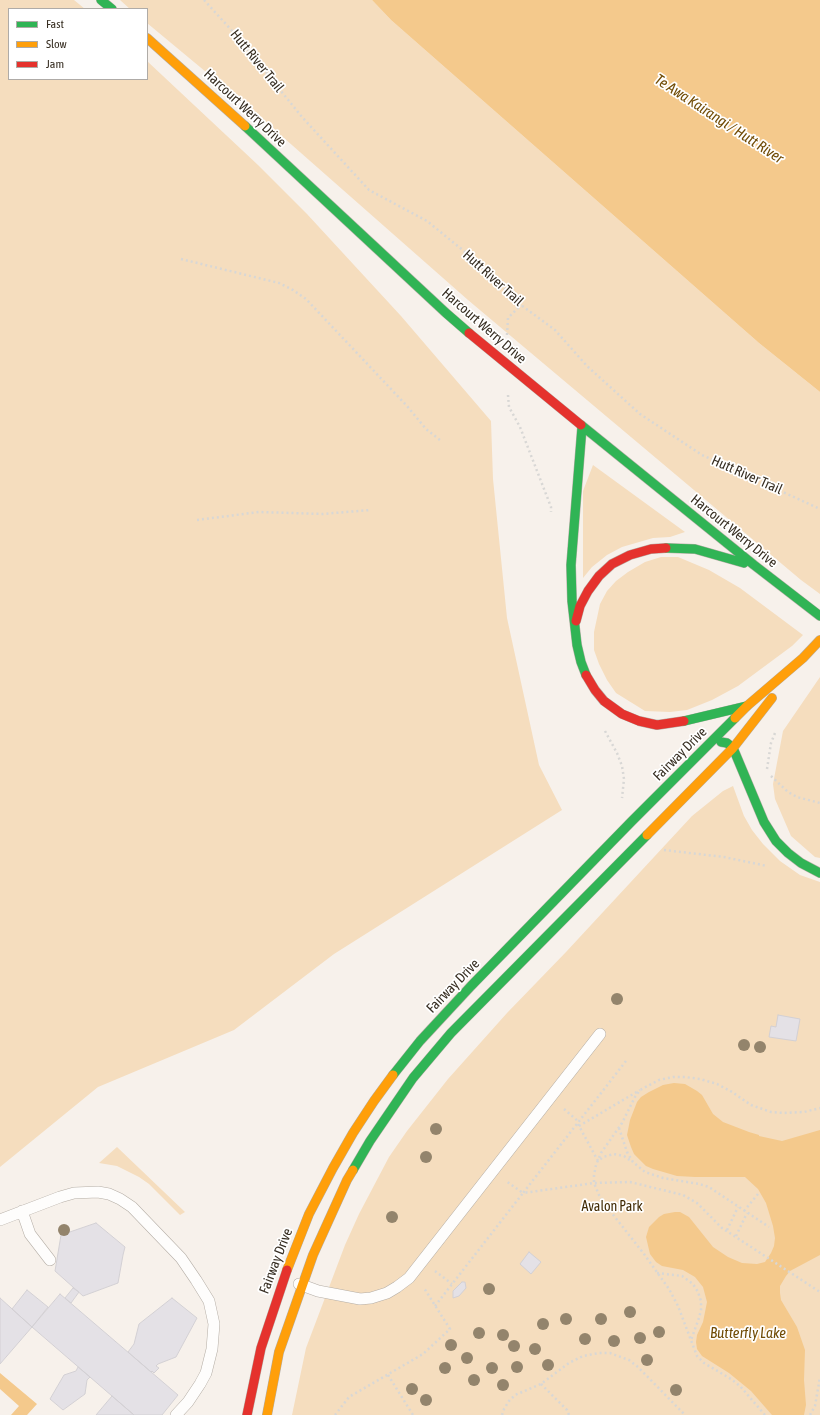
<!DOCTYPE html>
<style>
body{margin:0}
#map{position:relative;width:820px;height:1415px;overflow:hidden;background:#f7f1eb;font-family:"Asap Condensed",sans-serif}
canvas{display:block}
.legend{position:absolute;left:8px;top:8px;width:140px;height:72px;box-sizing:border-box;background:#fff;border:1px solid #afaba7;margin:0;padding:5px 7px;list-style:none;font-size:12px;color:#372e22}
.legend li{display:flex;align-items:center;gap:8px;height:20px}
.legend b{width:20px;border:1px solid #afaba7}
</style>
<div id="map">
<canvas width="820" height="1415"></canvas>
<ul class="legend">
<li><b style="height:5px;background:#30b455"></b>Fast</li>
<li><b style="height:5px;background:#ff9f0a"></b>Slow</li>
<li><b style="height:5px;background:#e5322d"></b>Jam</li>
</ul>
</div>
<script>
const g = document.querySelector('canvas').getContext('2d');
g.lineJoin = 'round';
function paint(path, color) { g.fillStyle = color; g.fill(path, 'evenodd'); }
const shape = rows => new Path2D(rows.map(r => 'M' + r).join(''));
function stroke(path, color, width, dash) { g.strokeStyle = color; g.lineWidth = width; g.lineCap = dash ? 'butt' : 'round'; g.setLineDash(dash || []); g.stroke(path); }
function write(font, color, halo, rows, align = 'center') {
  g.font = font + ' "Asap Condensed",sans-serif'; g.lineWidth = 3.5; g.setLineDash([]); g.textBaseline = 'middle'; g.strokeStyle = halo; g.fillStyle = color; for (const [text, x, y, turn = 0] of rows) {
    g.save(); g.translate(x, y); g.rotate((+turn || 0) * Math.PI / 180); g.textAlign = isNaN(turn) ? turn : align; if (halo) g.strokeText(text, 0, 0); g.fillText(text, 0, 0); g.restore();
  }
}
paint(shape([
 [0,0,74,0,85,9,9,9,9,79,147,79,147,61,258,165,307,214,401,316,491,421,493,479,507,618,539,765,562,810,334,954,234,1030,98,1087,0,1167],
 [120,0,372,0,391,20,759,343,820,392,820,594,801,580,468,300,259,116,147,23,147,9,130,9],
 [593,465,685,532,670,537,653,538,622,547,607,555,592,567,583,578,583,491],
 [661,557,678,557,709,570,740,588,803,635,792,646,738,686,712,700,687,710,670,712,645,711,616,693,607,680,599,664,594,650,594,632,600,604,607,591,616,581,628,572,645,562],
 [820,677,820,858,815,857,791,836,775,799,773,784,783,731],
 [733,786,744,816,752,830,763,844,780,861,800,875,820,882,820,1415,292,1415,306,1348,345,1245,359,1214,389,1157,407,1131,448,1079,507,1013,566,952,692,816,723,791],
 [117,1147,185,1212,180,1215,149,1184,139,1177,117,1166,99,1163]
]), '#f5ddbe');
paint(shape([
 [372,0,820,0,820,392,759,343,391,20],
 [674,1083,685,1084,697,1091,702,1095,713,1114,723,1122,749,1132,759,1135,759,1136,782,1141,820,1130,820,1255,790,1271,786,1276,780,1286,780,1293,781,1300,797,1327,805,1350,804,1380,806,1405,804,1415,772,1415,751,1391,729,1373,702,1356,697,1349,696,1342,697,1335,703,1322,707,1302,703,1287,695,1277,683,1270,662,1266,656,1262,650,1254,646,1237,649,1227,659,1217,664,1214,675,1212,680,1212,689,1217,713,1247,728,1257,742,1263,757,1264,765,1262,771,1253,774,1246,775,1238,773,1226,766,1203,758,1189,745,1177,695,1177,677,1176,653,1169,646,1166,634,1154,631,1147,627,1135,630,1120,637,1102,641,1097,649,1092,663,1085],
 [0,1373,37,1404,27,1415,11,1415,19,1406,0,1389]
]), '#f4c98c');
const building = shape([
 [778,1015,800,1019,796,1041,769,1037,771,1026,776,1027,778,1015],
 [96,1223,125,1247,123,1255,118,1283,83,1296,55,1271,61,1235,96,1223],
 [529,1252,541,1262,531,1274,520,1264,529,1252],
 [462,1282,465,1282,466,1288,459,1296,453,1298,453,1291,462,1282],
 [73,1288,79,1292,71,1303,65,1298,73,1288],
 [27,1290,48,1307,32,1327,12,1309,27,1290],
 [60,1294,178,1395,162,1415,134,1415,32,1327,60,1294],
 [0,1298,32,1327,0,1364,0,1298],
 [172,1298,197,1318,176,1357,158,1364,156,1366,159,1368,154,1373,152,1371,151,1372,128,1352,134,1344,139,1324,172,1298],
 [78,1367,90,1377,87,1380,85,1394,63,1410,50,1399,64,1375,76,1371,78,1367],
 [112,1396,134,1415,96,1415,112,1396]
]);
paint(building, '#e4e1e6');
stroke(building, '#d3d0d4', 1);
const lane = shape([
 [22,1211,30,1234,50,1260],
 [0,1220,60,1197,74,1193,98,1192,109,1194,120,1199,132,1207,181,1258,196,1280,209,1301,214,1324,212,1349,206,1373,200,1384,188,1402,176,1415],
 [299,1284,318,1291,360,1299,371,1298,387,1293,397,1287,409,1278,600,1034]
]);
const fast = shape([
 [101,0,112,9],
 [245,126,446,313,469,333],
 [581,425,754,565,820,616],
 [582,427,571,565,572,601,577,645,581,662,586,675],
 [666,548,695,549,744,563],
 [684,721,747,706],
 [721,742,727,743,733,748,764,822,776,841,788,853,801,863,820,873],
 [393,1075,420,1041,471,986,631,822,735,718],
 [353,1170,370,1141,413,1078,451,1033,647,835]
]);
const slow = shape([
 [147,38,245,126],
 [735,718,747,706,803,658,820,640],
 [647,835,733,748,772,698],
 [287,1270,309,1214,333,1168,353,1133,374,1101,393,1075],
 [267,1415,279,1352,313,1255,347,1180,353,1170]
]);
const jam = shape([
 [469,333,581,425],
 [576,621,580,606,588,591,599,576,612,564,630,555,651,549,666,548],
 [586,675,595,690,604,701,622,714,639,721,657,725,684,721],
 [247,1415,261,1348,287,1270]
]);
stroke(lane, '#b4ada5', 12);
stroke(fast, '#b4ada5', 10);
stroke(slow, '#b4ada5', 10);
stroke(jam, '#b4ada5', 10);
stroke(shape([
 [204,0,234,33,302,117,369,190,427,221,470,256,521,305,555,330,587,366,640,414,702,455,820,509],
 [181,259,279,283,293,290,306,299,407,406,426,429,440,440],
 [507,335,508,318,521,305],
 [508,395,509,407,520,427,551,507,551,512],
 [197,520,259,512,323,514,370,510],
 [605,731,617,753,622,766,624,779,622,798],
 [767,769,771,743,775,733],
 [771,776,788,792,797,797,820,803],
 [664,850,724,857,767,866],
 [626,1061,523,1193,594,1183,630,1182,683,1195,697,1203,722,1228,820,1292],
 [564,1109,579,1122],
 [578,1124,598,1161,603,1157,614,1154,624,1156,631,1161],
 [579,1126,640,1090],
 [619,1128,627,1152,633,1162,645,1172,663,1178,699,1184,709,1187,769,1227],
 [744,1211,758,1194],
 [727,1230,738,1207],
 [736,1236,747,1213],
 [435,1271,452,1284],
 [657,1273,682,1276,693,1284,698,1292,701,1301,701,1310,699,1318,691,1340],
 [435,1306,523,1193,506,1181],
 [388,1375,413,1415],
 [541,1384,567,1410,569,1415],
 [335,1415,349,1397,423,1354,450,1329,424,1288],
 [502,1415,504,1409,509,1401,515,1395,541,1384,569,1363,583,1356,599,1353,610,1353,618,1356,629,1360,638,1367,685,1415],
 [765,1415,740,1386,731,1379,704,1363,697,1356,678,1306,669,1289,644,1254,607,1207,599,1195,594,1183,594,1175,596,1165,601,1153,622,1123,635,1097,640,1090,659,1080,673,1077,685,1077,700,1079,717,1084,732,1092,751,1105,771,1112,784,1113,804,1112,820,1108],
 [810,1415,815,1406,820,1377]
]), '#d8d7d5', 2.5, [2, 3]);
stroke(lane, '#fefdfc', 11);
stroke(fast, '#30b455', 9);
stroke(slow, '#ff9f0a', 9);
stroke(jam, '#e5322d', 9);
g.fillStyle = '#93846c';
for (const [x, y] of [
 [617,999],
 [744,1045],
 [760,1047],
 [436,1129],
 [426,1157],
 [392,1217],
 [64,1230],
 [489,1289],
 [630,1312],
 [566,1319],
 [601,1319],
 [543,1324],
 [659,1332],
 [479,1333],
 [503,1335],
 [640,1338],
 [585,1339],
 [614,1341],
 [451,1345],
 [514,1346],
 [535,1349],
 [467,1358],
 [647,1360],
 [548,1365],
 [517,1367],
 [445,1368],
 [492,1368],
 [474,1380],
 [503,1385],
 [412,1389],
 [676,1390],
 [426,1400]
]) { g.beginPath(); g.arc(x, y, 6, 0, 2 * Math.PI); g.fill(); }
write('14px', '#372e22', '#fff', [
 ["Hutt River Trail",257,61,51],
 ["Harcourt Werry Drive",245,108,43],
 ["Hutt River Trail",493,278,42],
 ["Harcourt Werry Drive",484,326,41],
 ["Hutt River Trail",747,475,24],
 ["Harcourt Werry Drive",734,531,39],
 ["Fairway Drive",680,754,-45],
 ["Fairway Drive",453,986,-46],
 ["Fairway Drive",276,1261,-69]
]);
write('14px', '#422b05', '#fff', [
 ["Avalon Park",612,1207]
]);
write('italic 15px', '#714c06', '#fff', [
 ["Te Awa Kairangi / Hutt River",719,119,33],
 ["Butterfly Lake",748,1333]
]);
</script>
